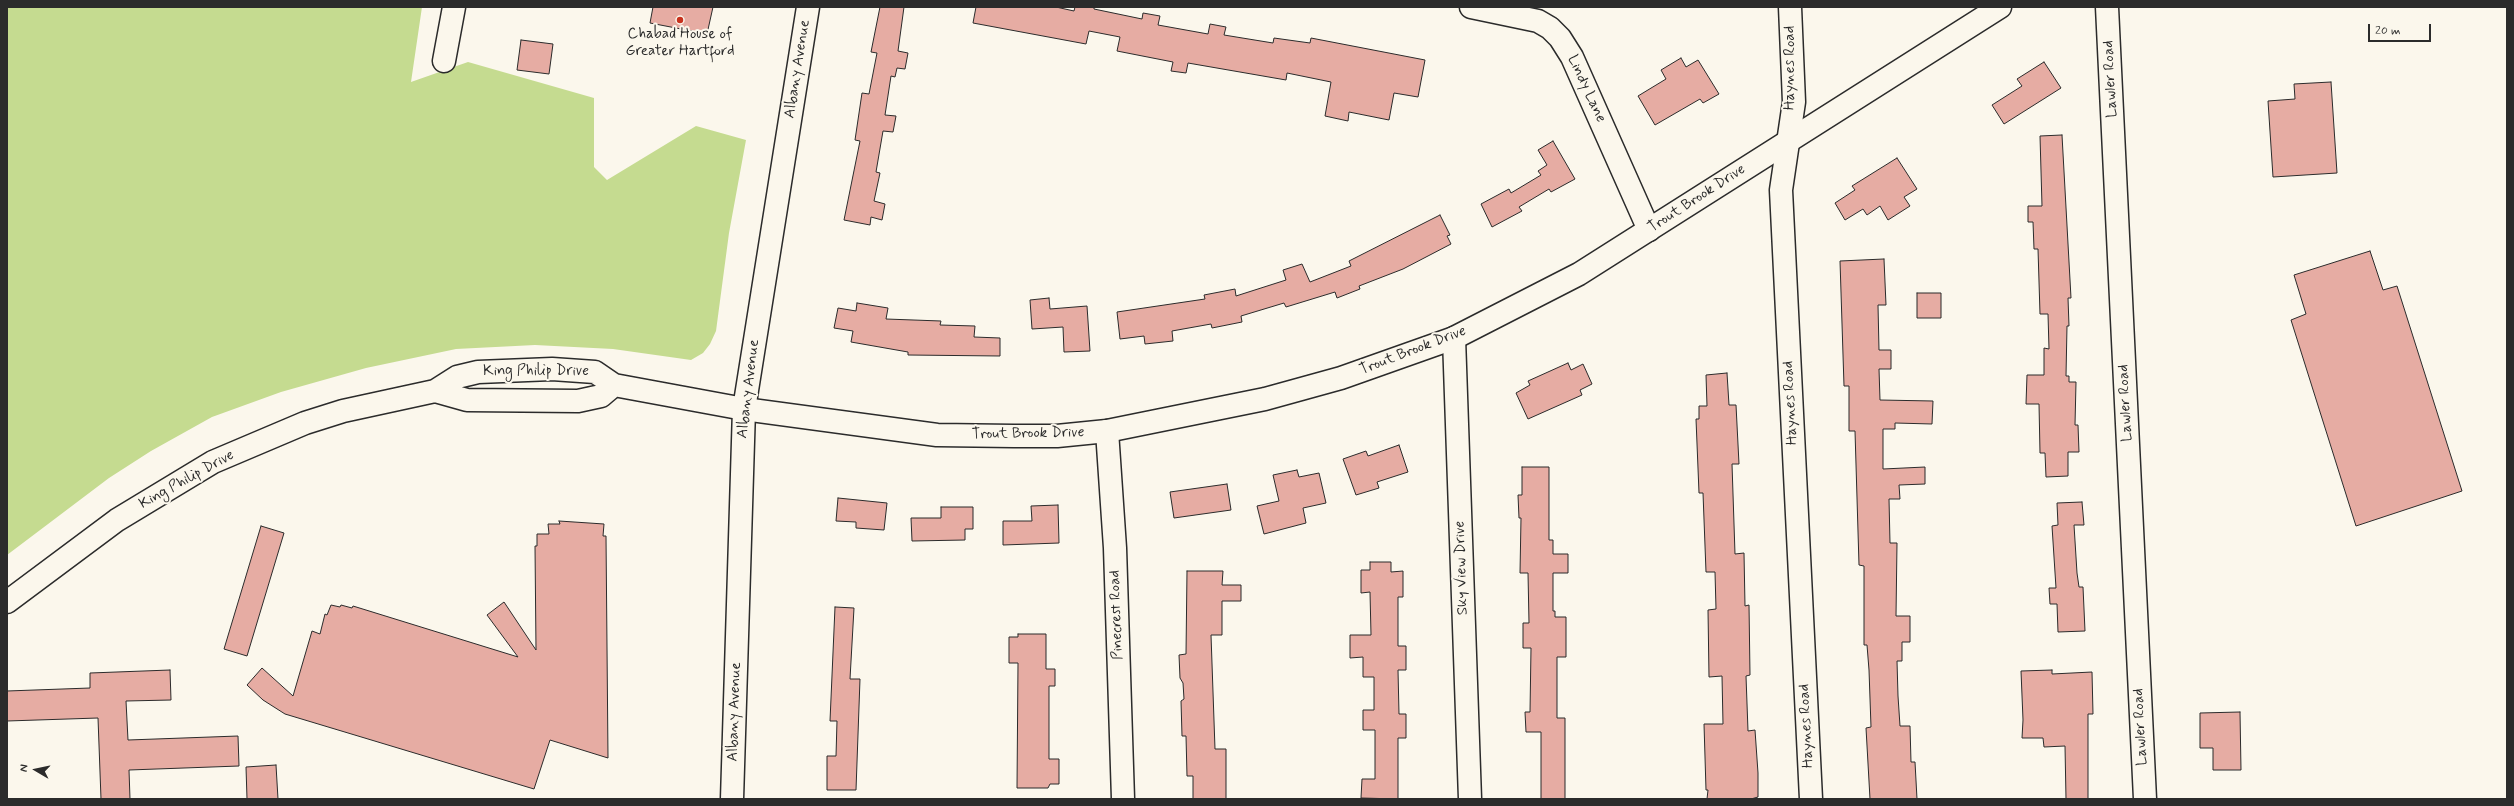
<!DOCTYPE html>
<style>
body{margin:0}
#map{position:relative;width:2514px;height:806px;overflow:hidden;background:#fbf7ec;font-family:Mynerve,sans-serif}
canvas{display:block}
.frame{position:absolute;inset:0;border:8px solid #2b2b2b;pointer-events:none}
.north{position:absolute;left:16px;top:750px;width:40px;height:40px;-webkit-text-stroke:3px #fbf7ec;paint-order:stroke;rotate:279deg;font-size:11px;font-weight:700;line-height:16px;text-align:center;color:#2b2b2b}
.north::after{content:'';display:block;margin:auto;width:14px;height:18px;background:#2b2b2b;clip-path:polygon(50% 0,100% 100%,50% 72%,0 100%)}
.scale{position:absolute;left:2368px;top:24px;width:63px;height:18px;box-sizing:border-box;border:2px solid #2b2b2b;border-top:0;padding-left:5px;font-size:12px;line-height:14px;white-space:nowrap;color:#2b2b2b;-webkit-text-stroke:3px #fbf7ec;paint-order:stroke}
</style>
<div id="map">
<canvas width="2514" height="806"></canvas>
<div class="frame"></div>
<div class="north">N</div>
<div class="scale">20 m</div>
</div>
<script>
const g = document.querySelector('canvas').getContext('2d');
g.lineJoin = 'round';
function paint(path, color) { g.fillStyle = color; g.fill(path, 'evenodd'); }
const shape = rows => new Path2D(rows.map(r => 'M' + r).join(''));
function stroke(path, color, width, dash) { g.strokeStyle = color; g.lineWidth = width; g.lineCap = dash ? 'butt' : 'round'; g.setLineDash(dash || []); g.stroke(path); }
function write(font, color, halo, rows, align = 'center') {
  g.font = font + ' Mynerve,sans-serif'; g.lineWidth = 4; g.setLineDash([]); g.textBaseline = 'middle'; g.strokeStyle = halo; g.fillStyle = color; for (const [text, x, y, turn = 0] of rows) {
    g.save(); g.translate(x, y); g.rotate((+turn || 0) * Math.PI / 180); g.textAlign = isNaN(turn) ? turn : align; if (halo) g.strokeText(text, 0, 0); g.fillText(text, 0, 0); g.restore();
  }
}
paint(shape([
 [7,7,422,7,411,82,468,62,594,98,594,167,607,180,696,126,746,140,729,233,716,331,710,344,703,353,691,360,613,349,535,345,456,349,366,368,281,392,212,417,151,451,109,478,7,555]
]), '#c5db90');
const building = shape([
 [653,7,713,7,707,34,650,23,653,7],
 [880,7,904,7,898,51,908,53,905,69,897,68,895,77,891,76,885,115,896,116,893,132,883,131,876,172,880,173,874,201,885,204,882,220,871,217,870,225,844,220,860,141,855,140,862,93,869,94,877,53,871,52,880,7],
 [976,7,1056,7,1074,11,1075,7,1094,7,1094,9,1142,19,1143,13,1160,16,1158,25,1208,34,1210,24,1226,27,1224,35,1273,43,1274,38,1310,43,1311,38,1425,60,1418,97,1394,93,1389,120,1349,112,1348,121,1325,116,1331,82,1287,73,1286,80,1188,63,1186,73,1171,71,1173,62,1117,51,1120,37,1089,31,1086,44,973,23,976,7],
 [521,40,553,44,549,74,517,70,521,40],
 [1681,58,1686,67,1698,60,1719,94,1703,103,1700,99,1655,125,1638,96,1666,79,1661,70,1681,58],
 [2044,62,2061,88,2004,124,1992,105,2022,86,2017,79,2044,62],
 [2331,82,2337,173,2273,177,2268,101,2295,99,2294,84,2331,82],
 [2062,135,2071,298,2068,298,2069,326,2067,326,2066,376,2069,376,2069,382,2076,382,2075,425,2078,425,2079,452,2068,452,2068,476,2046,477,2045,453,2040,453,2039,404,2026,404,2027,375,2044,375,2044,348,2049,349,2048,314,2040,314,2038,249,2034,249,2033,222,2028,222,2028,206,2042,206,2040,136,2062,135],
 [1553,141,1575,179,1551,192,1549,189,1519,207,1522,211,1492,227,1481,204,1509,189,1511,193,1541,175,1538,171,1547,165,1538,150,1553,141],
 [1897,158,1917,189,1904,197,1910,206,1888,220,1880,206,1867,215,1863,209,1845,220,1835,203,1855,190,1852,186,1897,158],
 [1440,215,1450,235,1447,236,1451,244,1403,269,1359,286,1360,289,1337,298,1335,292,1286,307,1284,303,1241,316,1242,322,1212,328,1211,324,1172,331,1173,341,1145,344,1144,336,1120,339,1117,312,1205,299,1204,295,1235,289,1236,296,1286,280,1283,270,1302,264,1310,282,1351,266,1349,261,1440,215],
 [2370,251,2383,290,2397,286,2462,491,2356,526,2291,320,2306,314,2294,275,2370,251],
 [1884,259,1886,305,1878,305,1879,350,1891,350,1891,369,1879,369,1880,400,1933,401,1932,424,1895,423,1895,429,1883,429,1883,469,1925,467,1925,484,1899,485,1900,499,1889,499,1890,543,1897,543,1896,616,1910,616,1910,642,1902,642,1902,661,1897,661,1898,696,1900,726,1910,726,1911,762,1915,762,1917,799,1870,799,1866,728,1871,727,1869,670,1867,645,1864,645,1864,566,1859,565,1855,431,1849,431,1849,386,1844,386,1840,261,1884,259],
 [1917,293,1941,293,1941,318,1917,318,1917,293],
 [1049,298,1050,309,1087,306,1090,351,1064,352,1063,327,1032,329,1030,300,1049,298],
 [857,303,888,308,886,319,941,321,940,325,975,326,974,337,1000,338,1000,356,908,355,908,352,851,342,853,331,834,328,838,308,856,311,857,303],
 [1568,363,1571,370,1583,364,1592,384,1580,390,1582,395,1528,419,1516,393,1530,385,1528,381,1568,363],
 [1727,373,1729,405,1736,405,1739,464,1732,464,1735,554,1744,553,1745,606,1749,605,1750,675,1746,676,1748,731,1755,730,1758,773,1758,797,1751,799,1707,799,1708,790,1706,790,1704,724,1723,724,1722,676,1709,677,1708,610,1716,609,1715,572,1706,572,1703,493,1699,493,1696,419,1699,419,1699,406,1707,406,1706,375,1727,373],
 [1399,445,1408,472,1377,482,1379,488,1356,495,1343,459,1366,451,1368,456,1399,445],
 [1522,467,1549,467,1549,540,1553,540,1553,554,1568,554,1568,573,1553,573,1553,611,1555,611,1555,617,1566,617,1566,657,1557,657,1557,718,1565,718,1565,799,1541,799,1541,732,1526,732,1525,712,1530,712,1531,648,1523,648,1523,623,1529,623,1528,573,1520,573,1521,518,1519,518,1518,495,1522,495,1522,467],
 [1297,470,1299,477,1319,473,1326,503,1303,508,1306,523,1264,534,1257,506,1279,501,1273,475,1297,470],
 [1227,484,1231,510,1174,518,1170,492,1227,484],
 [838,498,887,503,884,530,856,528,856,522,836,521,838,498],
 [2082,502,2084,525,2074,525,2077,573,2079,587,2083,587,2085,631,2058,632,2057,604,2050,604,2049,588,2056,588,2052,526,2058,525,2057,503,2082,502],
 [1058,505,1059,543,1003,545,1003,521,1032,521,1031,506,1058,505],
 [941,507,973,507,973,529,965,529,965,540,912,541,911,518,941,518,941,507],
 [559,521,604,524,603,536,606,536,608,758,550,740,534,789,285,714,263,700,247,685,262,668,293,696,312,631,320,634,325,614,327,615,331,605,340,607,341,605,352,608,353,606,518,657,487,615,504,602,536,650,535,546,537,546,537,534,549,534,548,524,560,524,559,521],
 [261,526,284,533,247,656,224,649,261,526],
 [1370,562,1391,562,1391,572,1403,571,1403,597,1398,597,1398,646,1406,646,1406,670,1398,670,1399,714,1406,714,1406,738,1398,738,1398,799,1361,798,1362,779,1375,779,1375,730,1363,730,1363,710,1374,710,1374,677,1363,677,1363,657,1350,658,1350,635,1371,635,1370,592,1361,593,1361,570,1370,570,1370,562],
 [1187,571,1223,571,1222,585,1241,585,1241,601,1222,601,1222,635,1211,635,1215,749,1226,749,1226,799,1193,799,1193,776,1187,776,1186,736,1182,736,1181,701,1184,699,1183,683,1180,678,1179,655,1186,654,1187,571],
 [835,607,854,608,850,679,860,679,856,790,827,790,827,756,836,756,837,721,830,721,835,607],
 [1018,634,1046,634,1046,669,1055,669,1055,686,1049,686,1049,759,1059,759,1059,784,1050,784,1048,788,1017,788,1018,663,1009,663,1009,637,1018,637,1018,634],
 [170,670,171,700,126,701,128,740,238,736,239,766,129,770,130,799,101,799,98,718,7,721,7,691,90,688,90,673,170,670],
 [2052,670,2052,674,2092,672,2093,714,2088,714,2088,799,2066,799,2065,746,2044,747,2043,738,2022,738,2023,720,2021,671,2052,670],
 [2240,712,2241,770,2213,770,2213,748,2200,748,2200,713,2240,712],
 [276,765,278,799,247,799,246,767,276,765]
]);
paint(building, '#e6aca3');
stroke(building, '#2b2b2b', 1);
const street = shape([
 [1471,7,1538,21,1550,28,1560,38,1572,57,1649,230],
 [1790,7,1794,102,1781,190,1811,799],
 [2107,7,2145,799],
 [444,61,454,7],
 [1454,338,1470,799],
 [1107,431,1115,548,1123,799]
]);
const secondary = shape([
 [435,391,467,400,578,401,601,396,614,385],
 [7,602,117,520,213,462,305,423,343,411,435,391,457,377,478,372,552,369,595,372,614,385,744,409,937,435,1014,436,1057,436,1107,431,1265,399,1341,378,1454,338,1579,274,2000,7]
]);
const highway = shape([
 [732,799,744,409,808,7]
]);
stroke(street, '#2b2b2b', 25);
stroke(secondary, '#2b2b2b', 25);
stroke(highway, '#2b2b2b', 25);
stroke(street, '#fbf7ec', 22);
stroke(secondary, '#fbf7ec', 22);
stroke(highway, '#fbf7ec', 22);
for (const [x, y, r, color] of [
 [680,20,4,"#c8321e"]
]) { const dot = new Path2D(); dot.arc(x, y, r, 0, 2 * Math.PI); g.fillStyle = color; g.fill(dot); stroke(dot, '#fbf7ec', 1.5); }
write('15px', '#2b2b2b', '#fbf7ec', [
 ["Chabad House of",680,35],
 ["Greater Hartford",680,52]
]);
write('15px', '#2b2b2b', '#fbf7ec', [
 ["Haynes Road",1791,68,-90],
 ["Albany Avenue",798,69,-81],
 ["Lawler Road",2111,79,-93],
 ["Lindy Lane",1586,89,65],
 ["Trout Brook Drive",1697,199,-33],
 ["Trout Brook Drive",1413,351,-21],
 ["King Philip Drive",536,372],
 ["Albany Avenue",749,389,-83],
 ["Haynes Road",1791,403,-93],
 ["Lawler Road",2126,403,-93],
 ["Trout Brook Drive",1028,434,-1],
 ["King Philip Drive",187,480,-29],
 ["Sky View Drive",1462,568,-92],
 ["Pinecrest Road",1117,615,-92],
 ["Albany Avenue",735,712,-88],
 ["Haynes Road",1807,726,-93],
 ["Lawler Road",2141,727,-93]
]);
</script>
